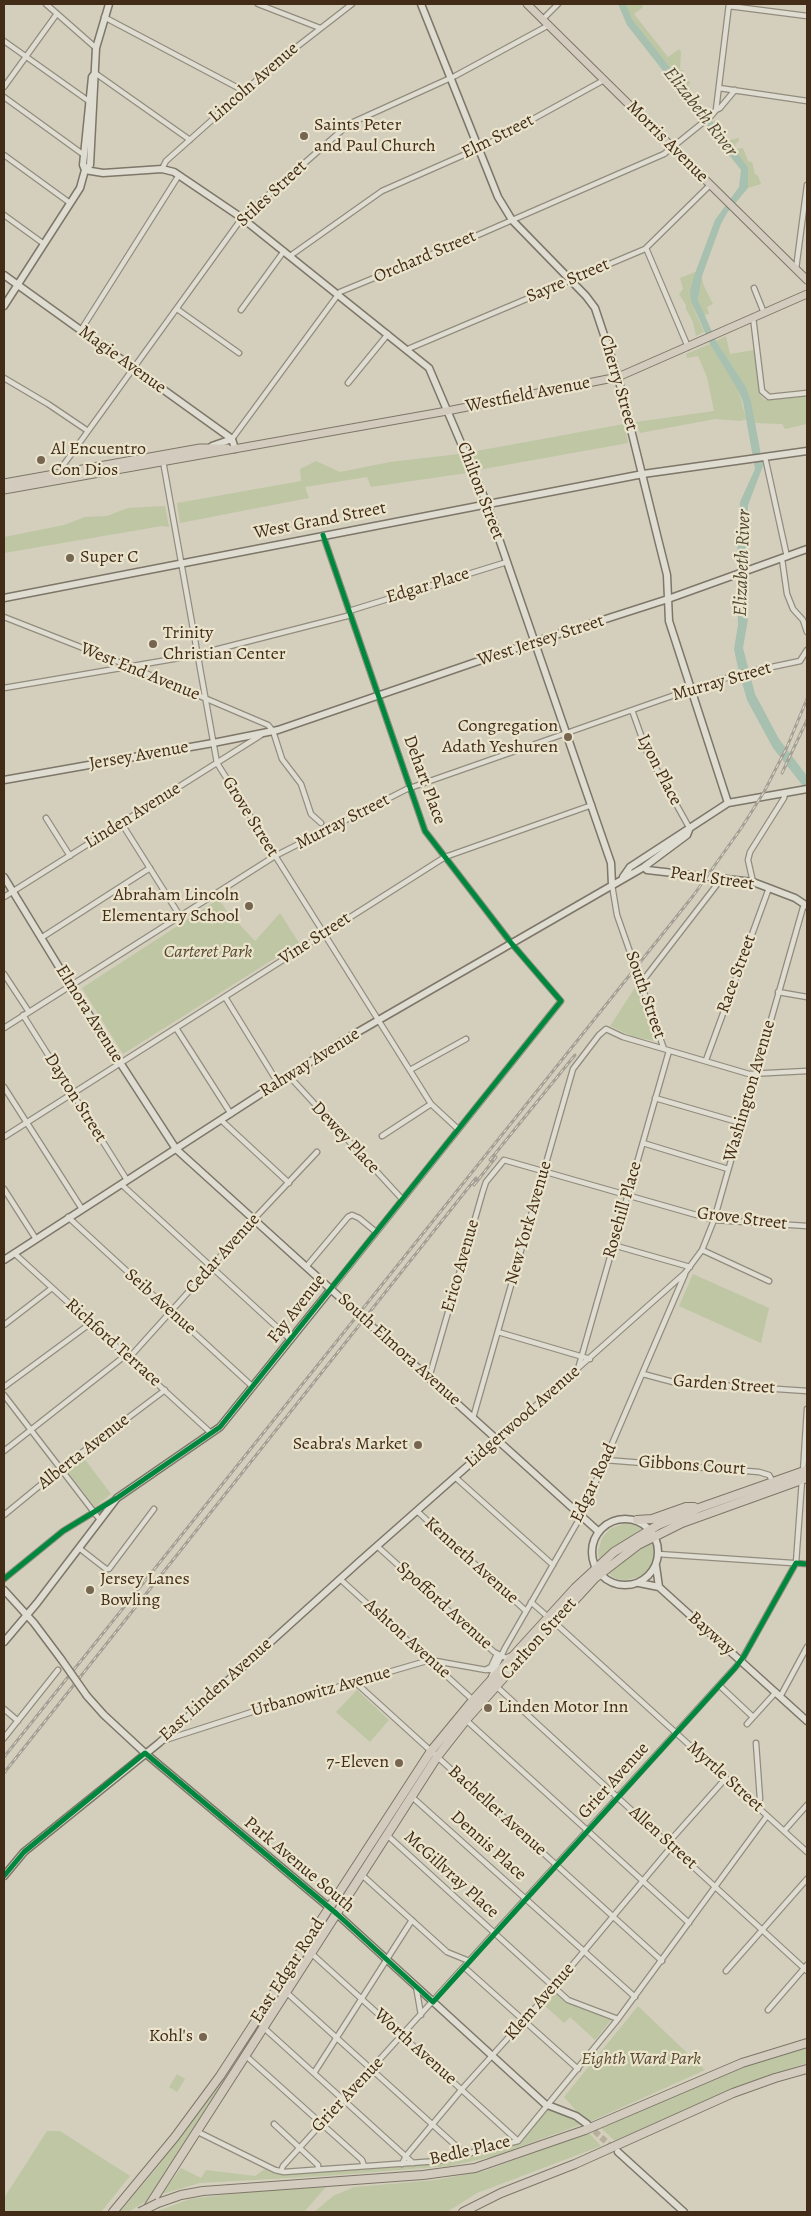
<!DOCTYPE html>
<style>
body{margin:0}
#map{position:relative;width:811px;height:2216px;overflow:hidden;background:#d4cfbc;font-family:Alegreya,serif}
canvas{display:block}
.frame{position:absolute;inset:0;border:5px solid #432c17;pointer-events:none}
</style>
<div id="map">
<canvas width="811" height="2216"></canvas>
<div class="frame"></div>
</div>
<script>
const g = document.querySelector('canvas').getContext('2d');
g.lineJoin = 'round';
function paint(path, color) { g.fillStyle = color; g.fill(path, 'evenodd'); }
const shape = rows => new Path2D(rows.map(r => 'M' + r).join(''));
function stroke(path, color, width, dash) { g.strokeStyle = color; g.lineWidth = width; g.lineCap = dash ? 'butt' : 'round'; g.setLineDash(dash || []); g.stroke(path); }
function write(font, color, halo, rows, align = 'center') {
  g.font = font + ' Alegreya,serif'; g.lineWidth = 4.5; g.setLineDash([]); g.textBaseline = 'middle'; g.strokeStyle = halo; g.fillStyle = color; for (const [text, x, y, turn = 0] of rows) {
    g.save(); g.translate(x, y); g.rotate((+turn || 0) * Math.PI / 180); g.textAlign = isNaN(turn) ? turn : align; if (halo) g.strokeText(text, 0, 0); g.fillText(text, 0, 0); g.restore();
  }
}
paint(shape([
 [626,4,642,4,643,7,634,14,668,57,679,49,681,52,680,70,683,70,686,79,691,83,688,84,691,92,703,107,707,107,705,113,632,19],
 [715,120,725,136,730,140,739,138,739,141,735,144,736,149,743,148,748,161,752,162,755,174,758,176,761,184,748,188,748,167,713,122],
 [695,272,690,291,695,312,704,332,696,336,693,322,686,309,686,305,679,294,683,289,680,278],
 [702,276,703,284,713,304,707,307,709,314,704,315,698,300],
 [726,336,730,354,754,350,759,393,762,397,765,400,807,395,807,424,785,429,782,424,755,423,751,401,746,387,716,341],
 [710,344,739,392,746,419,741,421,715,419,640,433,636,422,714,411,707,377,698,356,687,358,686,354],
 [624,424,628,443,478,470,471,452],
 [459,454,467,473,371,487,367,477,305,487,309,498,180,523,177,503,301,481,300,469,316,461,340,472,390,462],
 [165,506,169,527,162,526,4,553,4,537,64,525,85,517,107,516,128,508],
 [219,899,226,910,255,941,280,913,299,943,123,1054,82,988],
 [636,986,655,1040,655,1041,634,1037,610,1026],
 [693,1274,769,1308,761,1343,679,1306],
 [83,1457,111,1494,95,1507,66,1469],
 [625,1523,635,1525,641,1529,599,1559,598,1551,602,1538,610,1529],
 [653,1541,654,1559,651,1567,642,1576,626,1580,616,1579,608,1573,638,1550],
 [357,1690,389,1720,370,1742,336,1712],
 [555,1993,567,2003,611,2020,595,2040,570,2017,564,2023,544,2005],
 [638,2006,705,2070,587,2123,564,2097],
 [807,2047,807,2063,744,2085,615,2141,601,2128,746,2065],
 [235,2063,147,2201,128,2212,120,2212,159,2165],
 [177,2074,185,2079,177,2092,169,2087],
 [549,2108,582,2124,495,2156,450,2166,325,2176,200,2183,162,2194,181,2168,201,2178,206,2170,255,2176,265,2169,275,2174,294,2173,436,2162,520,2141],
 [47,2131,60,2131,130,2176,101,2212,4,2212,4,2198],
 [589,2133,601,2146,477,2193,447,2212,314,2212,333,2196,354,2187,436,2180,484,2171],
 [326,2187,304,2212,155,2212,190,2199,281,2188]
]), '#bec6a4');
paint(shape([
 [618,4,626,4,632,19,748,167,748,188,727,213,721,224,702,276,698,300,716,341,746,387,751,401,763,466,748,505,746,564,748,619,743,648,755,694,779,739,807,776,807,791,773,748,747,700,738,668,734,649,738,625,737,556,740,502,755,469,743,402,739,392,710,344,691,301,690,291,694,276,715,220,739,187,741,170,627,25]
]), '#a7c0af');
stroke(shape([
 [588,2125,615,2150]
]), '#b7ae9b', 6, [6, 3]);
const street = shape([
 [46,4,96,48],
 [258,4,320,28],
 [729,6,807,16],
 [104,17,244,91],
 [543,19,558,4],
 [4,41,90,102],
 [95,73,190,140],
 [4,87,56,15],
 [719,88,807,101],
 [4,97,84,155],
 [716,110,720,108,735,90],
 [4,155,70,203],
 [162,169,166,161,276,63,352,4],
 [4,215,44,244],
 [646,248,688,347],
 [290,256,382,191,484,146,604,80],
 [796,269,807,185],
 [754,288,764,313],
 [177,309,239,353],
 [241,310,284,251],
 [753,317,762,391,769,397,807,393],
 [81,330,179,175],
 [408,349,645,249,710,185],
 [4,378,48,404,88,431],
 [348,383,388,334],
 [232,439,340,292,471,238,664,154,711,116,716,110,729,4],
 [765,457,787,557],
 [163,461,217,763,431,1104,458,1129],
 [61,475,62,467,242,218,349,124,455,76,549,25],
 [323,535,425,831,512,944,561,1001,331,1289],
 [782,559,787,594,793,609,803,620,807,632],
 [349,611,507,562],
 [4,617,129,666,268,725,273,731,282,759,301,784,311,814,321,823],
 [4,688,191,656,351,615],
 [632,710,647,752,690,829],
 [46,818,70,856],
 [122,824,180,916],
 [753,882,748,860,750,852,784,798,785,793],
 [612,885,617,915,664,1049,749,1074,807,1071],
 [4,897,261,735],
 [41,938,150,868],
 [4,974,29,1012],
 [641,983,722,878],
 [778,992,807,997],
 [225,997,278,1083],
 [23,1015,127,1180],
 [4,1028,275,856,407,789,692,689,739,674,800,661,807,650],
 [176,1028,231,1114],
 [706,1060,769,888],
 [410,1070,466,1039],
 [289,1076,402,1199],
 [4,1087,82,1209],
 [655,1098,741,1123],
 [221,1120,289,1183],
 [382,1136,431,1104],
 [4,1137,445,857,592,805],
 [643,1143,728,1169],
 [121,1184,291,1340],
 [4,1189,36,1239],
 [68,1217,253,1387],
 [613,1245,690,1267],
 [702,1250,769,1281],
 [14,1253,211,1433],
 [306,1267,348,1217,352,1215,359,1218,376,1232],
 [4,1325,52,1288],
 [498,1332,590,1359],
 [129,1358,254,1219,317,1152],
 [578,1369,669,1051],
 [643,1374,673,1382,807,1391],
 [429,1378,483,1191,486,1182,504,1160,714,1220,807,1226],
 [4,1387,91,1323],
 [4,1395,100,1520],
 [473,1418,573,1069,599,1035,606,1029,623,1037,664,1049],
 [497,1440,685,1273,702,1250,714,1220,804,904],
 [4,1451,126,1355],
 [605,1460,759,1472,769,1475,773,1482],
 [803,1472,807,1409],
 [455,1477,553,1565],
 [417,1511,526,1611],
 [4,1515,60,1469,165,1390],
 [377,1546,494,1652,506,1658,510,1656],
 [79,1548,106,1569,109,1569,154,1509],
 [658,1554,807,1564],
 [4,1579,63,1531,114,1500],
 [340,1579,473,1700],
 [531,1602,548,1617],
 [554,1622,807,1852],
 [487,1669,491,1667,497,1654],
 [491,1677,505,1648,581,1516,685,1274],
 [355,1682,662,1961],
 [496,1686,807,1971],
 [720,1686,753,1717],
 [780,1697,807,1647],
 [4,1709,18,1721],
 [466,1720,689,1923],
 [747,1724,776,1692],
 [4,1738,58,1670],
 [162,1741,255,1711,430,1660,486,1670,496,1669],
 [756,1743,760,1799,757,1806],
 [411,1796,635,1997],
 [784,1831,807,1805],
 [387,1835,568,2000,618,2019],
 [668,1843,726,1778],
 [362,1875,447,1952,469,1961],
 [311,1953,518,2141],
 [464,1967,578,2069],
 [726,1971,807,1879],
 [416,1986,421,2015],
 [286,1992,465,2154],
 [768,2010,807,1965],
 [263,2027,413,2163],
 [245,2055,362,2160,364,2166],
 [314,2073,412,1920],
 [274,2124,318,2165,318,2169],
 [196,2131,275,2170,284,2172,438,2161,518,2141,618,2019,767,1816],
 [402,2164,406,2156,462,2089,554,1987,672,1846],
 [281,2171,283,2166,741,1661,796,1563,802,1480]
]);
const secondary = shape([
 [421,4,498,197,512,220,586,296,595,308,618,377,658,539,667,575,669,621,728,803],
 [85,170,103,173,162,169,174,172,242,218,429,368,487,504,611,863,612,885],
 [85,170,83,165,92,77,95,73],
 [4,275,232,439,235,449],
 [4,306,80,188,85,170,90,165,96,48,109,4],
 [212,446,232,439],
 [4,598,643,474,807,451],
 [4,780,213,743,278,730,534,642,668,599,807,549],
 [644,867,647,870,753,882,795,898,807,906],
 [4,877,73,990,176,1149,599,1532],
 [623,877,630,867,728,803,807,789],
 [4,1260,344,1040,644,867,687,835,689,830],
 '592 1552a33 33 0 1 1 66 0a33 33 0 1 1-66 0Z',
 [656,1566,659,1587],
 [639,1583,659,1587,807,1721],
 [4,1590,34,1623,61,1659],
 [4,1642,37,1603,117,1498,220,1427,331,1289],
 [87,1696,104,1715,145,1753,337,1914,545,2104,576,2116,587,2124],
 [4,1876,24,1852,159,1743,360,1561,497,1440],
 [618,2152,684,2212]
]);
const primary = shape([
 [527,4,807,280],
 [4,483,200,448,227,448],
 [4,490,447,411,618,377,807,294]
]);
const highway = shape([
 [637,1520,652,1519,686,1507,694,1507],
 [158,2203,181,2195,203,2191,423,2175,475,2168,585,2130,742,2063,807,2043],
 [147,2209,437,1757,466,1720,517,1663,595,1578,638,1545,682,1523,807,1478],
 [113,2212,175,2137,220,2076,431,1751,473,1700,575,1588,614,1552,658,1525,699,1508,807,1470],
 [463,2212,501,2193,575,2164,733,2093,775,2078,807,2069]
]);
stroke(street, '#928c7e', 7);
stroke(secondary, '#7d7669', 9);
stroke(primary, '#7d7669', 9);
stroke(highway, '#7d7669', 10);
stroke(street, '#dfdcd2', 4.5);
stroke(secondary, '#dfdcd2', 6);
stroke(primary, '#d3ccbe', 7);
stroke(highway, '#d3ccbe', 8);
const rail = shape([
 [782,773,807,720],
 [490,1160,575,1055],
 [474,1185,496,1157],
 [4,1757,693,896,742,827,764,792,787,747,807,699],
 [4,1773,476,1178]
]);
stroke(rail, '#a49f96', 3);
stroke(rail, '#eae4cd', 1, [4]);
const secondaryBridge = shape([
 [61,1659,87,1696]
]);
const highwayBridge = shape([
 [140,2212,158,2203]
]);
stroke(secondaryBridge, '#7d7669', 9, []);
stroke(highwayBridge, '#7d7669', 10, []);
stroke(secondaryBridge, '#dfdcd2', 6);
stroke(highwayBridge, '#d3ccbe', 8);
stroke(shape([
 [4,1579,63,1531,117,1498,220,1427,561,1001,512,944,425,831,323,535],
 [4,1876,24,1852,145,1753,337,1914,433,2002,735,1668,744,1656,796,1563,807,1564]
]), '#00873e', 5);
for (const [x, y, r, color] of [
 [304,136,5,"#766551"],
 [41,460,5,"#766551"],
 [70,558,5,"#766551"],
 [153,644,5,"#766551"],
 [568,737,5,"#766551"],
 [249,906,5,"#766551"],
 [418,1445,5,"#766551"],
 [90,1590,5,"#766551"],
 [488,1708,5,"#766551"],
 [399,1763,5,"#766551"],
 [203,2037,5,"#766551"]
]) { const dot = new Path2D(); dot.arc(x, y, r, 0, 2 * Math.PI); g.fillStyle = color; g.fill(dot); stroke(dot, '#eae4cd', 2); }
write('18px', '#432c17', '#eae4cd', [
 ["Lincoln Avenue",254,83,-41],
 ["Elm Street",498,137,-27],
 ["Morris Avenue",667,142,45],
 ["Stiles Street",272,194,-43],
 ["Orchard Street",425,257,-23],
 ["Sayre Street",568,281,-23],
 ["Magie Avenue",122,360,36],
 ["Cherry Street",618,383,74],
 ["Westfield Avenue",528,395,-11],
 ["Chilton Street",480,491,69],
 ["West Grand Street",320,521,-11],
 ["Edgar Place",428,586,-17],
 ["West Jersey Street",541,641,-18],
 ["West End Avenue",140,672,22],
 ["Murray Street",722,682,-16],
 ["Jersey Avenue",139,756,-10],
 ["Lyon Place",659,770,63],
 ["Dehart Place",424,780,70],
 ["Linden Avenue",133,816,-32],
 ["Grove Street",250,817,58],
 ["Murray Street",343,822,-27],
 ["Pearl Street",712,879,8],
 ["Vine Street",315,939,-33],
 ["Race Street",737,974,-70],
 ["South Street",645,995,71],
 ["Elmora Avenue",89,1014,58],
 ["Rahway Avenue",310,1063,-32],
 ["Washington Avenue",750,1091,-74],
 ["Dayton Street",75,1098,58],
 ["Dewey Place",345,1138,47],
 ["Rosehill Place",623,1210,-74],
 ["Grove Street",742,1219,7],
 ["New York Avenue",529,1223,-74],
 ["Cedar Avenue",223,1254,-48],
 ["Erico Avenue",461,1266,-74],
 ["Seib Avenue",160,1302,42],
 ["Fay Avenue",297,1309,-52],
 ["Richford Terrace",113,1343,42],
 ["South Elmora Avenue",399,1350,42],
 ["Garden Street",724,1385,4],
 ["Lidgerwood Avenue",523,1417,-41],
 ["Alberta Avenue",84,1452,-38],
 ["Gibbons Court",692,1466,4],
 ["Edgar Road",594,1483,-65],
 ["Kenneth Avenue",471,1561,42],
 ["Spofford Avenue",444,1606,42],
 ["Bayway",711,1634,42],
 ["Ashton Avenue",407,1639,42],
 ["Carlton Street",539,1639,-48],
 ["East Linden Avenue",216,1690,-42],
 ["Urbanowitz Avenue",321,1692,-16],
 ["Myrtle Street",725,1777,42],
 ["Grier Avenue",614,1781,-48],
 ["Bacheller Avenue",497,1811,42],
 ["Allen Street",663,1838,42],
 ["Dennis Place",488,1846,42],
 ["Park Avenue South",299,1865,40],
 ["McGillvray Place",451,1875,42],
 ["East Edgar Road",288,1971,-57],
 ["Klem Avenue",540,2002,-49],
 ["Worth Avenue",415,2047,42],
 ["Grier Avenue",348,2095,-47],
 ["Bedle Place",470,2151,-13]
]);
write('18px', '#432c17', '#eae4cd', [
 ["Saints Peter",314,126],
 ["and Paul Church",314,147],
 ["Al Encuentro",51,450],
 ["Con Dios",51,471],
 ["Super C",80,558],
 ["Trinity",163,634],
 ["Christian Center",163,655],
 ["Congregation",558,727,"right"],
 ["Adath Yeshuren",558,748,"right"],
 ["Abraham Lincoln",239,896,"right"],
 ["Elementary School",239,917,"right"],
 ["Seabra's Market",408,1445,"right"],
 ["Jersey Lanes",100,1580],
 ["Bowling",100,1601],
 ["Linden Motor Inn",498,1708],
 ["7-Eleven",389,1763,"right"],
 ["Kohl's",193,2037,"right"]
], 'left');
write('italic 18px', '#58492f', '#eae4cd', [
 ["Carteret Park",208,953],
 ["Eighth Ward Park",641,2060]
]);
write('italic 19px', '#534834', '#eae4cd', [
 ["Elizabeth River",700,112,52],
 ["Elizabeth River",743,563,-88]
]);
</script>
